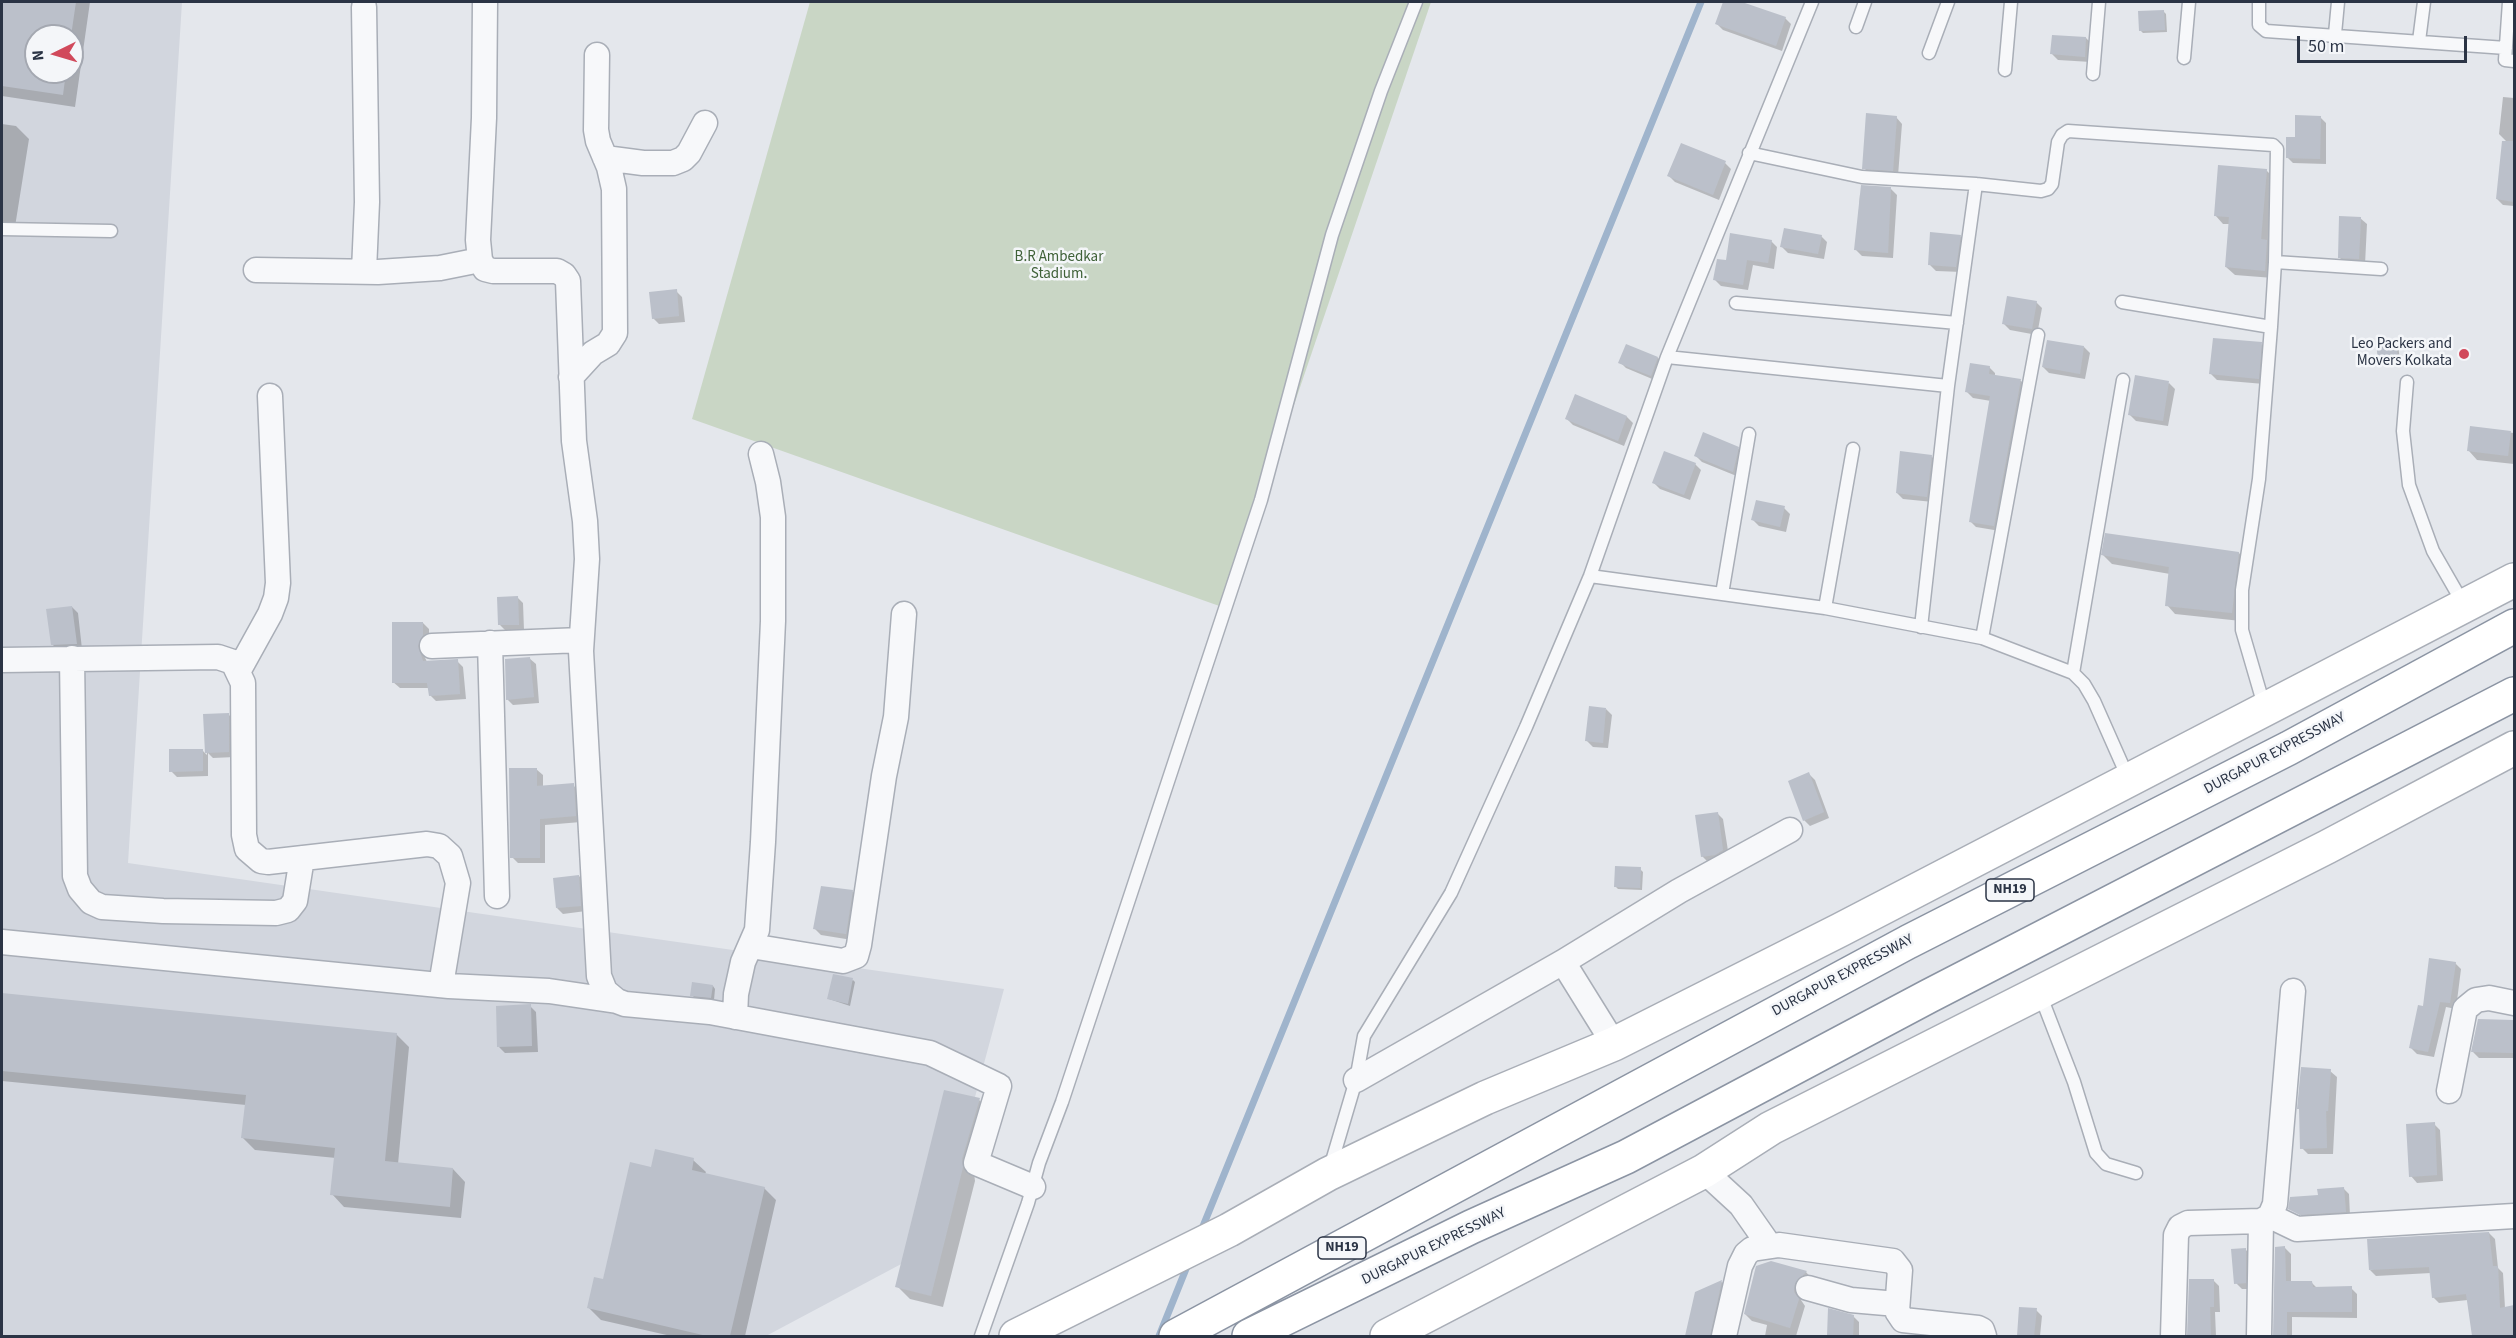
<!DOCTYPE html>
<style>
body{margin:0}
#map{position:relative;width:2516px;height:1338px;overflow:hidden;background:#e4e7ec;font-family:"Source Sans 3",sans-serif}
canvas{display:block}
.frame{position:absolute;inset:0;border:3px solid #2b3445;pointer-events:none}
.north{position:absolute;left:24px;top:24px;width:60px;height:60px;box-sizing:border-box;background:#f4f6f9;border:2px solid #a4a8b1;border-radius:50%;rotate:265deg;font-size:16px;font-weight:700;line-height:24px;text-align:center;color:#2b3445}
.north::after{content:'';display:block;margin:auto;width:21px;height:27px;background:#d1495b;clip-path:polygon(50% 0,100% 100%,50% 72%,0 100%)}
.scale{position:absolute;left:2297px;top:36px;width:170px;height:27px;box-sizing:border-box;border:3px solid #2b3445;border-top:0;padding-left:8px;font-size:18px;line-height:21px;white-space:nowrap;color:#2b3445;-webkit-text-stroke:4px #f4f6f9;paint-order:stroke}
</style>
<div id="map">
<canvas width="2516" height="1338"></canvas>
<div class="frame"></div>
<div class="north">N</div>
<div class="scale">50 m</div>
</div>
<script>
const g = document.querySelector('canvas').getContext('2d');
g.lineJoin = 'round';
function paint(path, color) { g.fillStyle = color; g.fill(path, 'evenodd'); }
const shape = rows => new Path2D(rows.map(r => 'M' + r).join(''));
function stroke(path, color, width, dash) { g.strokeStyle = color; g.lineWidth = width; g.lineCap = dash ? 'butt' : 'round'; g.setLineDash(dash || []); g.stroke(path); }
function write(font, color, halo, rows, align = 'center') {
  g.font = font + ' "Source Sans 3",sans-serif'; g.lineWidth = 5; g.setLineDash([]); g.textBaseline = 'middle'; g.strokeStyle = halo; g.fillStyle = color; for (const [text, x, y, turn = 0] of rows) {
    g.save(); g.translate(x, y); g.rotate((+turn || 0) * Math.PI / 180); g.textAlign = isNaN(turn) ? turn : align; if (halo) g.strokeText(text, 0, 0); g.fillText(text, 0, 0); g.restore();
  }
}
paint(shape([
 [2,2,182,2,128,863,1004,989,935,1246,766,1336,2,1336],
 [36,36,72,36,72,72,36,72]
]), '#d2d6de');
paint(shape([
 [810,2,1431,2,1225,608,692,419]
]), '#c9d6c5');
paint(shape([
 [2,2,90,2,75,107,2,96],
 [36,36,72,36,72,72,36,72],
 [1725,2,1737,2,1785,18,1791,24,1782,51,1723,30,1717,24],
 [2164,12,2166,14,2167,32,2143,33,2140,30],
 [2086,38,2092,44,2091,62,2058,60,2052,54],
 [2503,97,2514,98,2514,142,2507,142,2499,134],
 [1896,117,1902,124,1898,176,1870,174,1864,168],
 [2320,117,2326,123,2326,164,2293,163,2287,157],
 [2,124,16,126,29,139,14,233,2,233],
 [1682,145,1725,163,1731,169,1719,200,1675,182,1669,176],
 [2266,170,2275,179,2269,244,2275,250,2273,278,2235,275,2226,267,2230,224,2223,224,2215,215],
 [2500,170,2514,172,2514,206,2503,205,2497,199],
 [1891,189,1897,195,1893,258,1862,256,1856,250,1860,194],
 [2360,218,2367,224,2365,265,2345,263,2339,257],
 [1821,236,1827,242,1824,259,1788,253,1782,247],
 [1960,236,1966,242,1962,272,1936,271,1930,265],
 [1771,241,1777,247,1774,269,1753,265,1748,290,1721,286,1715,280,1727,262],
 [676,291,682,297,685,322,659,324,653,318],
 [2036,302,2042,308,2037,335,2010,330,2004,324],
 [2396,341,2398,343,2400,362,2382,363,2379,361],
 [2261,344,2267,350,2264,384,2217,380,2211,374],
 [2084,347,2090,353,2085,379,2049,373,2043,367],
 [1658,358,1664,364,1657,381,1626,368,1620,362],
 [1989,367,1995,373,1995,376,2021,381,2027,387,2000,531,1976,527,1970,521,1991,401,1973,398,1967,392],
 [2169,383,2175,389,2168,426,2136,421,2130,415],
 [1576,396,1627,417,1633,423,1624,446,1573,425,1567,419],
 [2471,428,2514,433,2514,464,2477,460,2469,451],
 [1738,448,1744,454,1739,477,1702,462,1696,456],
 [1931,456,1937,462,1933,502,1903,499,1897,493],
 [1695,464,1701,470,1690,500,1660,489,1654,483],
 [1784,508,1790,514,1786,532,1759,526,1753,520],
 [2239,553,2247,562,2241,621,2175,614,2167,605,2170,574,2112,564,2103,555],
 [517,597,523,603,524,630,506,631,500,625],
 [72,607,78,613,82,649,58,650,52,644],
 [423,623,429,629,429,642,423,653,427,662,457,661,463,667,466,699,436,701,430,695,429,688,400,688,393,682],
 [529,658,536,664,539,703,513,705,507,699],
 [1606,709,1612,715,1608,748,1593,747,1587,741],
 [228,714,234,720,235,757,213,758,208,753,208,776,177,777,171,771,202,750,207,755,205,715],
 [536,769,543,775,543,787,573,785,579,791,581,822,545,825,545,863,518,863,512,857],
 [1809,774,1815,780,1829,818,1810,826,1804,820],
 [1717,813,1723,819,1729,857,1708,862,1702,856],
 [1640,869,1643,872,1642,890,1618,889,1616,887],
 [579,876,585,882,586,911,563,914,557,908],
 [852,891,858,897,852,940,821,935,815,929],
 [2455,963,2461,969,2456,1009,2446,1007,2434,1057,2417,1054,2411,1048,2424,1008],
 [853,980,855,982,850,1006,829,999],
 [713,986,715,989,714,1000,695,998,692,995],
 [2,995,396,1034,409,1047,398,1164,453,1169,465,1182,461,1218,344,1207,332,1194,336,1158,255,1150,243,1138,246,1105,2,1081],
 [530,1006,536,1012,538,1052,505,1053,499,1047],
 [2479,1021,2514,1021,2514,1058,2479,1058,2473,1052],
 [2330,1071,2337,1077,2333,1154,2308,1154,2302,1148],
 [979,1100,992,1112,974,1172,975,1181,943,1307,910,1299,897,1286],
 [2434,1124,2440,1130,2443,1181,2417,1183,2411,1176],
 [693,1160,706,1172,705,1174,764,1188,776,1200,745,1336,671,1336,601,1320,589,1308,604,1280,652,1168],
 [2344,1189,2349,1194,2350,1216,2306,1219,2290,1208],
 [2489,1233,2495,1239,2498,1268,2503,1273,2505,1308,2514,1307,2514,1336,2473,1336,2468,1300,2439,1303,2433,1297,2431,1273,2376,1276,2370,1270],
 [2276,1248,2285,1248,2291,1254,2291,1283,2312,1283,2317,1288,2351,1288,2357,1294,2357,1318,2292,1317,2292,1336,2275,1336],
 [2246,1250,2252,1256,2251,1289,2242,1289,2236,1283],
 [1771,1262,1806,1272,1812,1279,1801,1291,1801,1300,1805,1306,1796,1336,1801,1336,1765,1336,1767,1325,1752,1321,1745,1314],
 [2213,1280,2219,1286,2220,1312,2215,1312,2216,1336,2189,1336,2190,1281],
 [1722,1282,1728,1288,1717,1336,1687,1336,1696,1293],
 [2020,1309,2036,1310,2042,1316,2040,1336,2018,1336],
 [1853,1316,1859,1322,1859,1336,1832,1336,1829,1333]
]), '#0003');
stroke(shape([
 [1201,1231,1701,2],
 [1159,1336,1188,1264]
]), '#9fb4cc', 7);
paint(shape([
 [2,2,76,2,71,36,36,36,36,72,66,72,63,95,2,86],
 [1723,2,1742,2,1786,17,1776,46,1715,24],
 [2164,10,2165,30,2139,31,2138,11],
 [2052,35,2086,37,2085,57,2050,54],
 [1866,113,1897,116,1893,171,1862,169],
 [2295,115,2321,116,2320,159,2286,158,2286,137,2295,137],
 [2502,141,2514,141,2514,202,2496,199],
 [1681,143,1726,161,1713,195,1667,176],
 [2218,165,2267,169,2261,239,2267,240,2265,271,2225,267,2229,217,2214,216],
 [1861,185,1891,187,1888,253,1854,250],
 [2339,216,2361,217,2359,259,2338,258],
 [1784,228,1822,235,1818,254,1780,247],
 [1930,232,1961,235,1956,267,1928,265],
 [1730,233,1772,240,1768,263,1747,260,1743,285,1713,280,1717,259,1726,260],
 [677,289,679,316,652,319,649,292],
 [2007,296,2037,301,2032,329,2002,324],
 [2213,338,2262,342,2259,379,2209,374],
 [2396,339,2398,360,2378,362,2376,341],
 [2047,340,2084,346,2080,374,2042,367],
 [1626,344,1658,357,1651,376,1618,363],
 [1970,363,1990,366,1989,374,2021,379,1994,526,1969,522,1990,396,1965,392],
 [2135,375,2169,381,2163,421,2128,415],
 [1575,394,1627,416,1618,441,1565,419],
 [2470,426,2511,431,2508,456,2467,451],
 [1703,432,1739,447,1733,472,1694,456],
 [1664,451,1696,463,1684,495,1652,483],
 [1900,451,1932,455,1927,497,1896,493],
 [1756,500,1785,506,1780,527,1751,520],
 [2105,533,2239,552,2232,613,2165,606,2169,567,2101,555],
 [518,596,519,625,498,625,497,597],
 [72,606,77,644,51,645,46,609],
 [392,622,423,622,423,635,418,646,423,661,458,659,460,694,429,696,427,683,392,683],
 [530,657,534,697,506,700,505,659],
 [1589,706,1606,708,1603,743,1585,741],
 [229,713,229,752,205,753,203,714],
 [169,749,203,749,203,771,169,772],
 [509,768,537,768,537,786,574,783,576,816,540,819,540,858,510,858],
 [1809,772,1824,812,1803,821,1788,781],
 [1718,812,1723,850,1715,855,1701,857,1695,815],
 [1615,866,1641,867,1640,888,1614,887],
 [579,875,581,906,556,908,553,878],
 [821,886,853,890,846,934,813,929],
 [2429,958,2456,962,2450,1003,2440,1002,2428,1052,2409,1048,2418,1005,2423,1006],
 [833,974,853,978,848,1004,827,999],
 [692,982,713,985,711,998,690,996],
 [2,993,397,1033,385,1161,453,1168,450,1207,330,1195,335,1148,241,1138,246,1095,2,1071],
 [531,1004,532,1046,497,1047,496,1006],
 [2478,1019,2514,1020,2514,1053,2471,1052],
 [2301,1067,2331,1069,2328,1111,2326,1111,2327,1148,2300,1149,2299,1109,2297,1109],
 [944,1090,980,1098,962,1159,963,1167,931,1296,895,1287],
 [2435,1122,2437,1175,2409,1177,2406,1124],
 [655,1149,694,1158,692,1170,765,1187,730,1336,707,1336,587,1308,594,1277,603,1279,630,1162,651,1167],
 [2344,1187,2346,1212,2300,1215,2288,1209,2290,1197,2318,1195,2317,1189],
 [2489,1232,2493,1266,2498,1266,2500,1308,2514,1305,2514,1336,2472,1336,2466,1294,2432,1298,2429,1267,2369,1270,2367,1239],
 [2285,1246,2286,1281,2312,1281,2313,1287,2352,1286,2352,1312,2287,1312,2287,1336,2273,1336,2275,1247],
 [2246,1248,2246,1283,2234,1284,2231,1249],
 [1771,1261,1807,1271,1795,1284,1794,1292,1799,1299,1790,1328,1744,1314,1756,1266],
 [2189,1279,2214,1279,2214,1307,2210,1307,2211,1336,2187,1336],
 [1722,1280,1710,1336,1685,1336,1695,1292],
 [2019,1307,2037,1308,2034,1336,2017,1336],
 [1828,1308,1854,1315,1853,1336,1827,1336]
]), '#bbc0ca');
const lane = shape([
 [2259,2,2259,25,2266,31,2506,48],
 [2509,2,2505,60,2514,61],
 [1856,27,1865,2],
 [2335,34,2338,2],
 [2419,41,2424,2],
 [1929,53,1948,2],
 [2184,58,2189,2],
 [2005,70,2011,2],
 [2093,74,2099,2],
 [1749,153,1862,177,1976,184,2041,191,2048,189,2052,184,2058,142,2062,135,2068,131,2273,145,2277,149,2275,262,2271,327,2259,479,2242,590,2242,630,2265,709],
 [2,229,111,231],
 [2275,262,2381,269],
 [2122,302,2271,327],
 [1736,303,1957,323],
 [1667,357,1948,386],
 [2407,382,2403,431,2409,485,2433,551,2464,605],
 [1590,576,1825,608,1982,638,2073,673,2084,684,2094,701,2129,780],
 [1722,594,1749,434],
 [1825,608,1853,449],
 [1921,627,1948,386,1976,184],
 [1982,638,2038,335],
 [2073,673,2123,380],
 [2040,994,2074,1082,2096,1153,2106,1164,2136,1173],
 [1330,1168,1356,1080,1364,1036,1451,893,1526,727,1590,576,1667,357,1812,2],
 [981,1336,1028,1203,1039,1163,1062,1102,1261,500,1332,235,1381,91,1416,2]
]);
const street = shape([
 [485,2,484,118,478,240,480,260,485,269,493,271,557,271,564,275,568,281,574,441,585,521,587,559,581,651,599,976,605,991,617,1001,625,1004,710,1012,930,1053,999,1086,976,1163,1033,1187],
 [605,158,643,163,673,163,683,159,689,153,705,123],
 [256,270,378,272,440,268,480,260],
 [364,271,367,202,364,7],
 [571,377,593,353,608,344,615,333,614,189,609,167,598,141,596,130,597,55],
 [490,643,497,896],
 [432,646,581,640],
 [72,658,75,876,80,889,91,902,102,907,163,911,276,913,288,910,295,901,302,858],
 [2,660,218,657,233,662,243,683,244,835,247,849,261,861,268,862,427,844,439,846,450,856,458,883,441,985],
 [239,670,270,614,276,598,278,583,270,396],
 [2,942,449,986,549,991,617,1001],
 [751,946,843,961,856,956,859,945,884,776,896,717,904,614],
 [1563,962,1614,1044],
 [735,1017,736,994,743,962,757,930,763,842,773,621,773,517,768,482,761,454],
 [1356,1080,1563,962,1679,891,1790,830],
 [2449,1091,2465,1009,2476,1000,2489,998,2514,1003],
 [1704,1171,1741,1205,1769,1245],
 [2270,1216,2297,1229,2514,1216],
 [1808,1288,1851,1300,1897,1304],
 [1724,1336,1740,1266,1746,1254,1752,1249,1779,1245,1893,1261,1900,1270,1897,1311,1903,1320,1978,1328,1982,1330,1984,1336],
 [2173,1336,2176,1235,2180,1227,2188,1223,2261,1221,2270,1216,2275,1204,2293,991],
 [2259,1336,2261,1221]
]);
const secondary = shape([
 [1016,1336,1229,1230,1328,1174,1485,1098,1614,1044,1840,930,2514,580],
 [1387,1336,1704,1171,1771,1128,2327,847,2514,748]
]);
const highway = shape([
 [1176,1336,1908,942,2289,748,2514,626],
 [1249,1336,1471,1227,1626,1157,1929,996,2514,694]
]);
stroke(lane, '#a9aeb7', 15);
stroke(street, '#a9aeb7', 27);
stroke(secondary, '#a9aeb7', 36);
stroke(highway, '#8b94a3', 36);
stroke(lane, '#f7f8fa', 12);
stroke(street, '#f7f8fa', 24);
stroke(secondary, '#fff', 33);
stroke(highway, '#fff', 33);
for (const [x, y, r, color] of [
 [2464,354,6,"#d1495b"]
]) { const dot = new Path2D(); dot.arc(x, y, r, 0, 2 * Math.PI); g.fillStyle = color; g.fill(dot); stroke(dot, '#f4f6f9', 2); }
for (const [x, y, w] of [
 [2010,890,48],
 [1342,1248,48]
]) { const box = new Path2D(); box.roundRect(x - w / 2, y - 11, w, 22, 4.5); g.fillStyle = '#f4f6f9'; g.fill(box); stroke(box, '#2b3445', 1.5); }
write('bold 14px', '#2b3445', null, [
 ["NH19",2010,890],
 ["NH19",1342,1248]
]);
write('15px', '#3f6138', '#f4f6f9', [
 ["B.R Ambedkar",1059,258],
 ["Stadium.",1059,275]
]);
write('15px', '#2b3445', '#f4f6f9', [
 ["Leo Packers and",2452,345],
 ["Movers Kolkata",2452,362]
], 'right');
write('15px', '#2b3445', '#f4f6f9', [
 ["DURGAPUR EXPRESSWAY",2275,754,-28],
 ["DURGAPUR EXPRESSWAY",1843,976,-28],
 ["DURGAPUR EXPRESSWAY",1434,1247,-26]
]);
</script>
